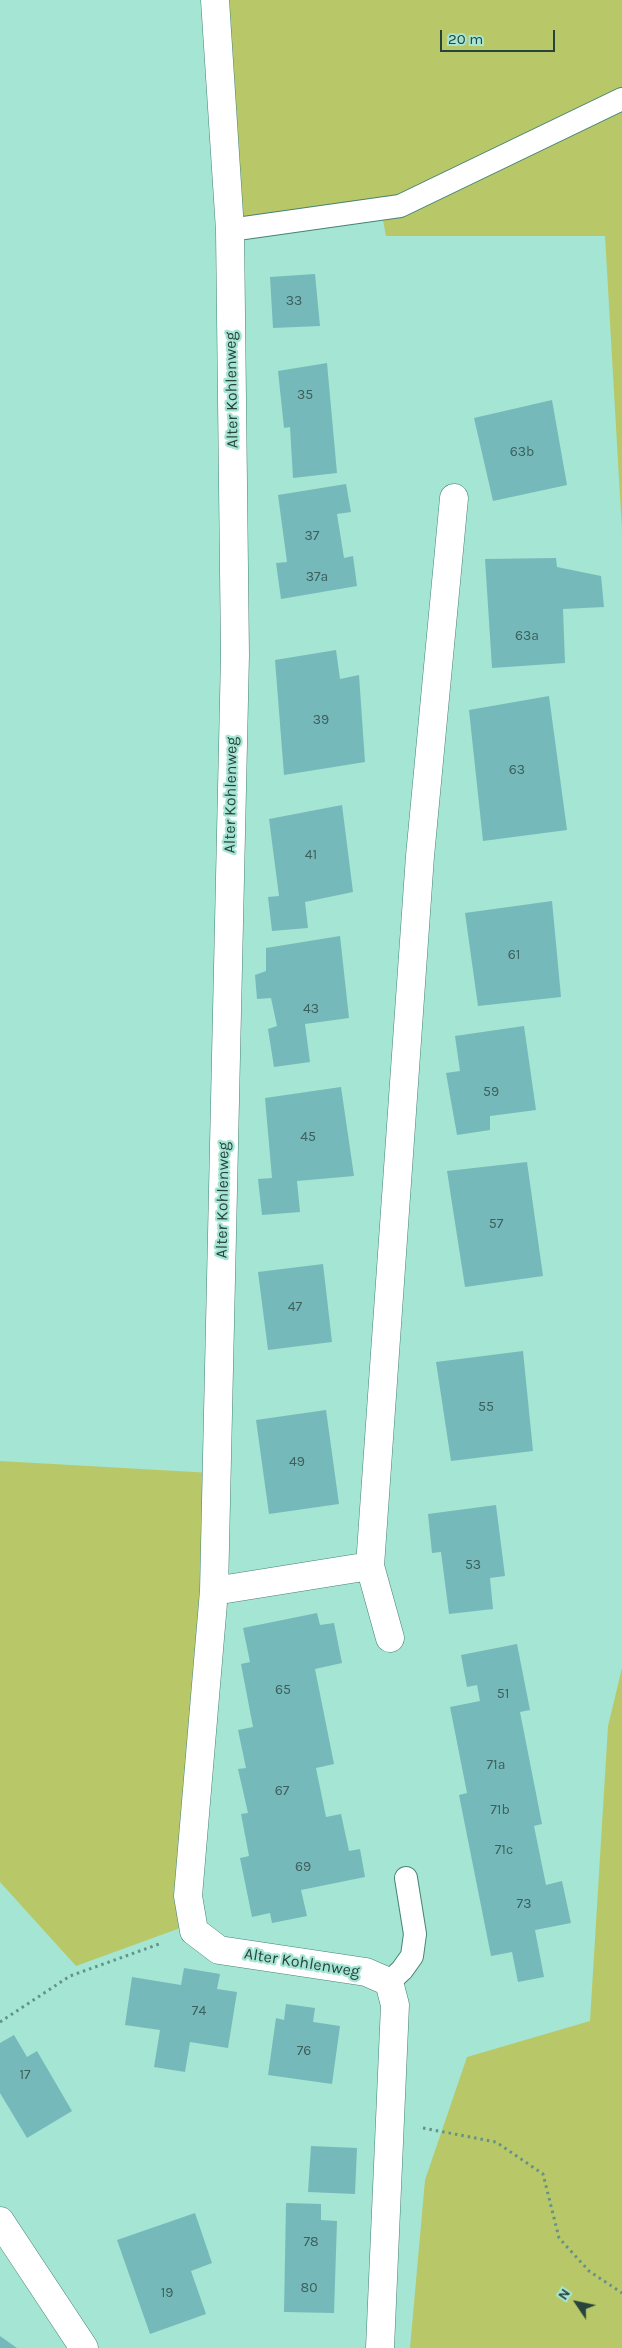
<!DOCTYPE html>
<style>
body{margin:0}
#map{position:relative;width:622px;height:2348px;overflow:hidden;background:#a5e5d4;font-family:Karla,sans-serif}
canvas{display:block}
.north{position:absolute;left:552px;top:2278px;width:50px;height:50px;-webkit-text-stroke:4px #a5e5d4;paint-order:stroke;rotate:304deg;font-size:14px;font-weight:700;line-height:20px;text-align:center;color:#28433c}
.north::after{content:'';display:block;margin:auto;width:18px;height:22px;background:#28433c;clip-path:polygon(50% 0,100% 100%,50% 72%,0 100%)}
.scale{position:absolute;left:440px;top:30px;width:115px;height:22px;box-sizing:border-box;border:2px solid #28433c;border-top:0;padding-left:6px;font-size:15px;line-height:18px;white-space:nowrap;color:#28433c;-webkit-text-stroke:4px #a5e5d4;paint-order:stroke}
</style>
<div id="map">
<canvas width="622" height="2348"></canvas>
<div class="north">N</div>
<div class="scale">20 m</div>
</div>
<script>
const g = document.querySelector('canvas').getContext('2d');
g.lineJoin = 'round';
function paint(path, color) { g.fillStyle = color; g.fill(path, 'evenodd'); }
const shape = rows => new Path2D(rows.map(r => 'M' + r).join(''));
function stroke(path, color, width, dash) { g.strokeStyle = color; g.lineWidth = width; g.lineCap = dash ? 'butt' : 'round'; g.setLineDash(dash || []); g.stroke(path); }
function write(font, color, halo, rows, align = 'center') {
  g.font = font + ' Karla,sans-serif'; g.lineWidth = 4.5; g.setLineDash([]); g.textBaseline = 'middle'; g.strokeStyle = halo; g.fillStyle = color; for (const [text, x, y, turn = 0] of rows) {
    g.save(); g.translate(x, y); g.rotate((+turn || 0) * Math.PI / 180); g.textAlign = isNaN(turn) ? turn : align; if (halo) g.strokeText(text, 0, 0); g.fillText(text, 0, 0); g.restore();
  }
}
paint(shape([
 [229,0,622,0,622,531,605,236,386,236,383,220,237,224],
 [0,1461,212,1473,183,1927,76,1966,0,1882],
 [622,1668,622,2348,410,2348,425,2180,467,2057,590,2021,608,1726]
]), '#b8c868');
paint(shape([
 [315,274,320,326,273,328,270,277],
 [327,363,337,473,293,478,290,427,284,428,278,371],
 [552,400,567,485,493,501,474,418],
 [346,484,351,512,337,514,344,558,353,556,357,586,281,599,276,563,287,562,278,495],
 [556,558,557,567,601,576,604,607,563,609,565,663,492,668,485,559],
 [336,650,340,679,359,675,365,762,284,775,275,660],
 [549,696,567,830,483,841,469,710],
 [342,805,353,892,305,902,308,928,272,931,268,897,279,896,269,819],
 [552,901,561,997,478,1006,465,913],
 [340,936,349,1018,305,1024,310,1062,274,1067,268,1029,277,1026,271,998,257,999,255,975,266,971,266,948],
 [524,1026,536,1110,490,1116,490,1130,457,1135,446,1073,460,1071,455,1036],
 [341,1087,354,1176,297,1181,300,1212,262,1215,258,1179,272,1178,265,1098],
 [527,1162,543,1276,465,1287,447,1171],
 [323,1264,332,1342,268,1350,258,1272],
 [523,1351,533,1451,451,1461,436,1362],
 [326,1410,339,1504,269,1514,256,1420],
 [496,1505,505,1576,490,1578,493,1609,449,1614,441,1552,432,1553,428,1514],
 [317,1613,320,1625,334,1623,342,1663,315,1669,334,1764,316,1768,326,1817,341,1814,349,1851,360,1849,365,1877,301,1890,307,1916,272,1923,270,1913,252,1917,240,1858,249,1856,241,1814,248,1813,238,1769,246,1768,238,1730,253,1727,241,1664,250,1662,243,1628],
 [517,1644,530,1710,520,1712,542,1824,534,1826,546,1885,562,1881,571,1923,535,1930,544,1977,518,1982,512,1952,491,1956,459,1795,467,1793,450,1707,480,1701,477,1685,467,1687,461,1655],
 [184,1968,220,1974,217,1989,237,1992,228,2048,190,2042,185,2072,154,2067,160,2030,125,2025,132,1977,181,1985],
 [286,2004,315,2008,313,2022,340,2026,332,2084,268,2075,276,2018,284,2020],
 [14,2035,27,2057,37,2051,72,2111,27,2138,0,2093,0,2043],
 [311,2146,357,2148,355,2194,308,2192],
 [286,2203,321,2204,321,2220,337,2221,334,2313,284,2312],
 [195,2213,212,2263,191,2271,206,2314,150,2334,117,2240],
 [0,2336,17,2348,0,2348]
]), '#76b9ba');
const service = shape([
 [230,230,400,206,622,99],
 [389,1982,402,1970,412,1956,415,1934,406,1878]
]);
const minor = shape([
 [215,0,230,230,235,655,214,1591,188,1896,194,1931,219,1950,366,1972,389,1982,395,2005,380,2348],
 [214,1591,370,1566],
 [390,1638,370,1566,420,856,454,498],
 [0,2221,84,2348]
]);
stroke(service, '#458375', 24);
stroke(minor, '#458375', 29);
stroke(shape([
 [0,2022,70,1976,162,1943],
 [423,2128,496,2142,543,2174,559,2238,589,2271,622,2293]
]), '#659286', 3, [2.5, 4]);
stroke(service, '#fff', 22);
stroke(minor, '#fff', 28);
write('14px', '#3c605c', null, [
 ["33",294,301],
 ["35",305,395],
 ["63b",522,452],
 ["37",312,536],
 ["37a",317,577],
 ["63a",527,636],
 ["39",321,720],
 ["63",517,770],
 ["41",311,855],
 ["61",514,955],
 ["43",311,1009],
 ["59",491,1092],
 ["45",308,1137],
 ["57",496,1224],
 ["47",295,1307],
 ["55",486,1407],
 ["49",297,1462],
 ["53",473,1565],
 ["65",283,1690],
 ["51",503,1694],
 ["71a",496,1765],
 ["67",282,1791],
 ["71b",500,1810],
 ["71c",504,1850],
 ["69",303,1867],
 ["73",524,1904],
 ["74",199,2011],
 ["76",304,2051],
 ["17",25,2075],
 ["78",311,2242],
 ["80",309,2288],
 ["19",167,2293]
]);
write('16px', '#28433c', '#a5e5d4', [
 ["Alter Kohlenweg",232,390,-91],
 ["Alter Kohlenweg",231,795,-89],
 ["Alter Kohlenweg",223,1200,-89],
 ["Alter Kohlenweg",302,1963,9]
]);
</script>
